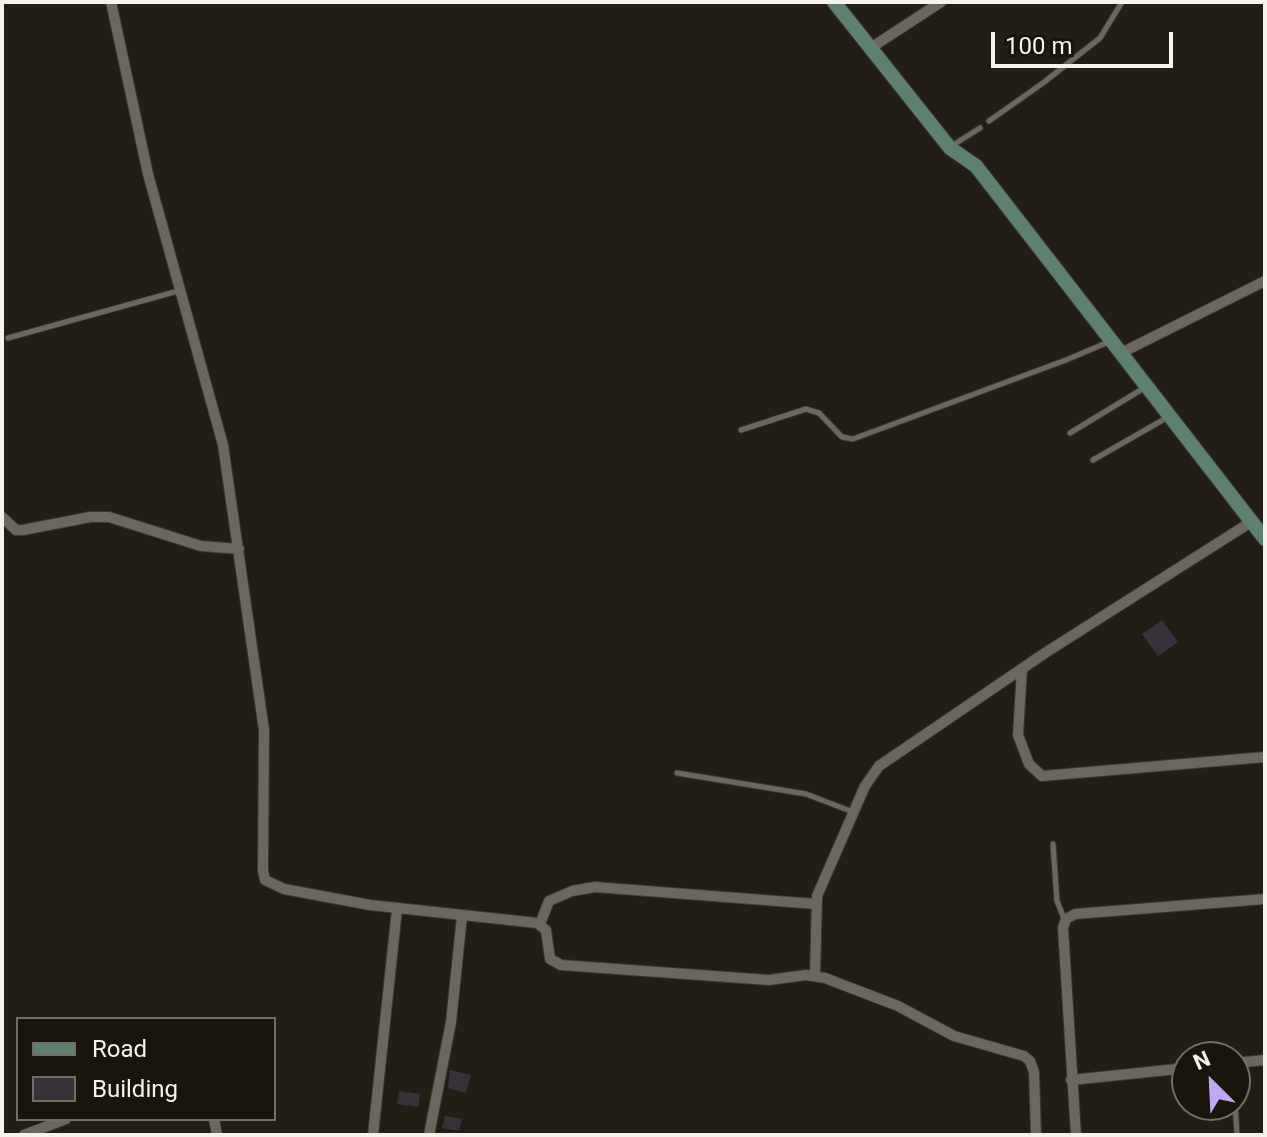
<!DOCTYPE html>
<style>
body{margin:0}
#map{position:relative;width:1267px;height:1137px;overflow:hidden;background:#221e15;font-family:Roboto,sans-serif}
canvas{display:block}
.frame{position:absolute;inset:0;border:4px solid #f5f3ec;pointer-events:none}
.legend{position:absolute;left:16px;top:1017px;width:260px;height:104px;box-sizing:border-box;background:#19150c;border:2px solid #716e66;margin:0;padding:10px 14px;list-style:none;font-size:24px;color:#f5f3ec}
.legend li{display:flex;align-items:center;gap:16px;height:40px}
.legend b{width:40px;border:2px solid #716e66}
.north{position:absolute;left:1171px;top:1041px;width:80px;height:80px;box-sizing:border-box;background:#19150c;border:2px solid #716e66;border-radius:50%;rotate:336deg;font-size:22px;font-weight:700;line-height:32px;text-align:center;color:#f5f3ec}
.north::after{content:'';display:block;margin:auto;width:28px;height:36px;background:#bfa8f4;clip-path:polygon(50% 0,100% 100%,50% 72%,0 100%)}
.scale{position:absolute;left:991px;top:32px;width:182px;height:36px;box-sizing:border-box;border:4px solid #f5f3ec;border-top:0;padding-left:10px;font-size:24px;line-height:28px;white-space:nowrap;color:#f5f3ec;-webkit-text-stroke:6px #19150c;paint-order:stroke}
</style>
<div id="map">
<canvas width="1267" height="1137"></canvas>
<div class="frame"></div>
<ul class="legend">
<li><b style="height:10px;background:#5d8071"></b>Road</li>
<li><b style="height:22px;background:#393139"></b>Building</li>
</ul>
<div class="north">N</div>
<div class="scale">100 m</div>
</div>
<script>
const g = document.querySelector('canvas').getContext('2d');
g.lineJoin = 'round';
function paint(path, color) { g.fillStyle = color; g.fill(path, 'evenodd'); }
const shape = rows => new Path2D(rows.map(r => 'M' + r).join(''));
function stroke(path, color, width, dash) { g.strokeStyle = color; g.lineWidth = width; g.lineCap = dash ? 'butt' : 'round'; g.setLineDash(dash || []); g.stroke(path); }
paint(shape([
 [1162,620,1178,642,1158,656,1142,634],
 [450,1070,471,1075,466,1093,448,1088],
 [399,1091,420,1094,418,1107,397,1104],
 [445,1116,462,1119,459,1131,442,1128]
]), '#393139');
const lane = shape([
 [989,121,1043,83,1100,38,1122,2],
 [950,147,980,128],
 [8,338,178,291],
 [741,430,806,409,819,413,842,437,853,439,1066,360,1111,341],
 [1070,433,1144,388],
 [1093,460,1168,417],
 [677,773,806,794,853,812],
 [1053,844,1057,901,1065,921],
 [1235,1102,1237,1135]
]);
const street = shape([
 [111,2,148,174,223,445,264,730,263,870,265,880,284,889,370,905,537,923,546,930,550,959,561,965,769,980,806,975,825,978,898,1006,954,1036,1024,1056,1030,1061,1034,1072,1036,1135],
 [869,49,941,2],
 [1121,353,1265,281],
 [2,517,16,530,23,530,90,517,109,517,201,546,239,549],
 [1022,669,1018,735,1029,764,1042,776,1265,757],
 [540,924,549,901,572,891,595,887,816,904],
 [815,976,817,896,865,786,879,766,1045,653,1251,522],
 [1235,1063,1265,1060],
 [1071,1080,1187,1068],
 [214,1119,217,1135],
 [24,1135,66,1119],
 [373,1135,397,909],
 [429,1135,451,1022,462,916],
 [1076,1135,1063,928,1066,919,1075,914,1265,899]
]);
const secondary = shape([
 [834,2,950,148,976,166,1265,539]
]);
stroke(lane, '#3b3732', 7);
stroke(street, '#3b3732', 12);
stroke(secondary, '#3b3732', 16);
stroke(lane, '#6c675c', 5);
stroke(street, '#6c675c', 10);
stroke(secondary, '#5d8071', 14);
</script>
